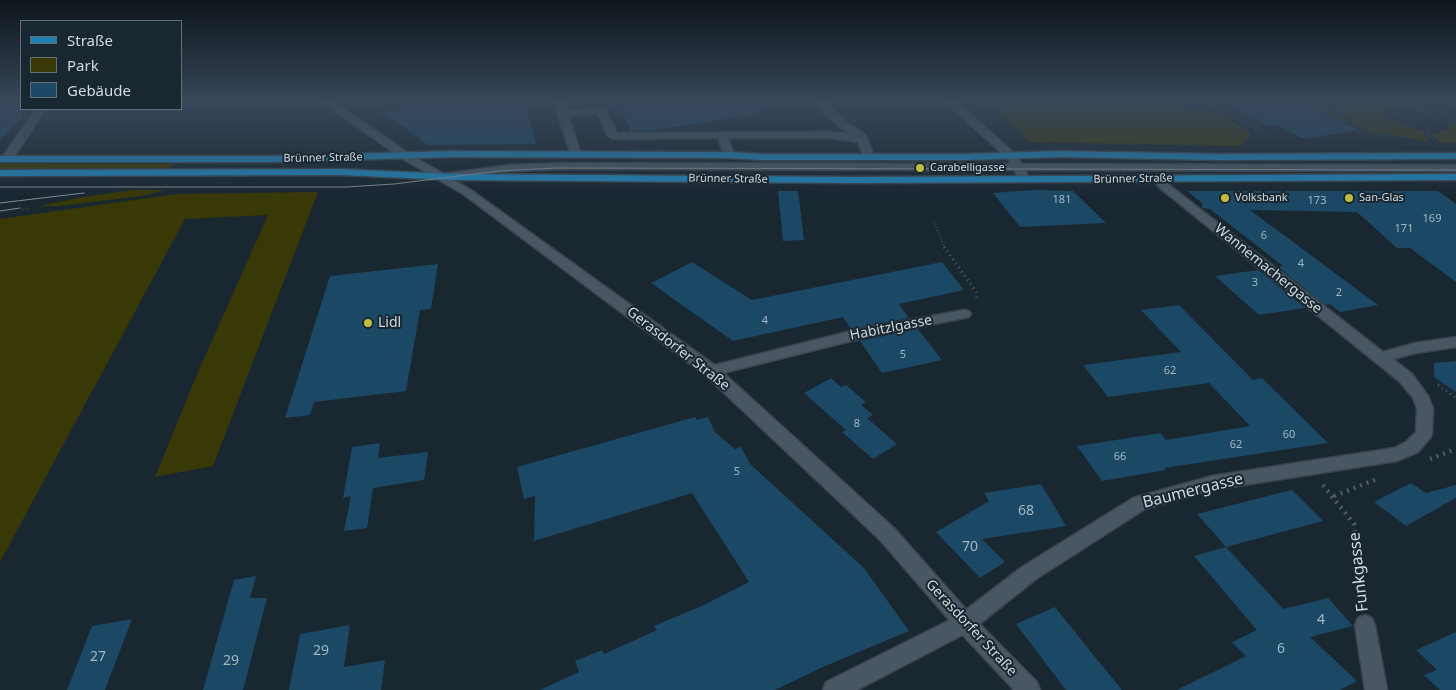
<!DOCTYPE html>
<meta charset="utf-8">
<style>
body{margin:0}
#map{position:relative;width:1456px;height:690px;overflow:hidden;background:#192731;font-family:"Noto Sans",sans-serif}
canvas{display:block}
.legend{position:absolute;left:20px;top:20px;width:162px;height:90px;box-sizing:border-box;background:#192731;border:1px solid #636f77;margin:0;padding:6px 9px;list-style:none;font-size:15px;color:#d1dae1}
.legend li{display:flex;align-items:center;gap:10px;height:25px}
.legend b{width:25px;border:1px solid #636f77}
</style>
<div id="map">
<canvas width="1456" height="690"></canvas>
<ul class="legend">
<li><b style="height:6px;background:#2080b2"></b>Straße</li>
<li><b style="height:14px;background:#393807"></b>Park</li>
<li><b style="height:14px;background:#1b4865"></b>Gebäude</li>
</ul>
</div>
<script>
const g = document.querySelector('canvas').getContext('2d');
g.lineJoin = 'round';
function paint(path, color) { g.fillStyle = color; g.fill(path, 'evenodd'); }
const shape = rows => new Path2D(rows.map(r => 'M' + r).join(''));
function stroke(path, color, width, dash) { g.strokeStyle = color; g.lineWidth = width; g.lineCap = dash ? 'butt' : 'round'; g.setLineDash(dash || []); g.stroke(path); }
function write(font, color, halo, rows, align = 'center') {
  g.font = font + ' "Noto Sans",sans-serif'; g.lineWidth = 4; g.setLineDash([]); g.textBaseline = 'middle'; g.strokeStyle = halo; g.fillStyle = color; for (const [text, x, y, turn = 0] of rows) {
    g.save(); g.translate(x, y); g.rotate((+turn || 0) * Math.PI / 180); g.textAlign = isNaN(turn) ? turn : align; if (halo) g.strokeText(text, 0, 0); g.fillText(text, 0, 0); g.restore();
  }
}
paint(shape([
 [994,102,1159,102,1174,104,1218,113,1228,118,1251,134,1240,146,1030,142,995,108],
 [1304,102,1321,102,1341,115,1348,124],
 [1325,102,1410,102,1437,114,1396,108,1387,109,1383,112,1388,118,1401,124,1423,131,1430,142,1364,130,1355,126,1347,115],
 [1448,120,1456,124,1456,143,1440,143,1432,135,1448,129],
 [0,163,54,164,173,164,170,168,152,169,0,169],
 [133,190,165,190,142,196,60,206,39,206,83,197],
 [318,192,213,466,155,477,198,372,268,215,185,219,0,562,0,219,176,194]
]), '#393807');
paint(shape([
 [0,102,21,102,21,119,0,140],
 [457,102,525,102,536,144,428,145,383,112],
 [616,102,758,102,759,114,648,131,631,131],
 [1227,102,1303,102,1358,130,1304,139,1277,125,1269,126],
 [1033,190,1073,191,1106,223,1020,227,993,193],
 [778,191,798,191,804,240,783,241],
 [1187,191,1438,191,1456,204,1456,282,1410,248,1397,248,1357,212,1250,210,1378,305,1340,312,1330,304,1325,305,1278,267,1283,266,1210,209,1202,208,1202,203],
 [692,262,752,300,942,262,964,290,899,304,909,318,851,329,843,317,733,341,651,283],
 [438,264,431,309,420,310,406,391,314,402,310,415,285,418,330,276],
 [1258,270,1305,308,1259,315,1215,276],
 [1179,305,1253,380,1262,378,1328,443,1164,468,1166,470,1102,481,1077,446,1161,433,1166,440,1250,426,1209,383,1108,397,1083,365,1181,352,1141,310],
 [918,329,942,360,882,373,860,341],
 [1456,361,1456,392,1434,377,1434,363],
 [831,378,841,387,846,385,866,402,861,405,873,415,867,418,897,444,873,459,842,432,846,430,804,393],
 [695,417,697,420,708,417,715,432,735,449,741,447,750,464,864,568,909,631,823,667,775,690,540,690,579,672,575,661,602,650,604,654,657,630,654,626,704,605,749,582,692,493,534,541,535,496,524,499,517,467],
 [380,443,378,458,428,452,424,480,373,488,367,528,344,531,351,496,343,498,352,447],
 [1411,483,1426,493,1456,485,1456,498,1406,526,1374,502],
 [1041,484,1066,526,982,539,1005,562,980,578,936,532,989,501,984,493],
 [1292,490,1323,521,1226,547,1197,514],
 [1226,547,1283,609,1328,598,1353,626,1310,637,1357,681,1340,690,1177,690,1246,656,1232,642,1257,630,1194,556],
 [256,576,250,598,267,598,243,690,203,690,234,580],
 [1055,607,1091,652,1122,690,1066,690,1016,624],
 [132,619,105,690,67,690,92,626],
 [350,625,344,667,385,660,381,690,289,690,300,634],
 [1456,632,1456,690,1440,690,1424,675,1437,670,1416,650]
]), '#1b4865');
const service = shape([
 [814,102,825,102,846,122,866,135,874,157,873,159,865,159,858,142,832,138,728,138,734,155,729,158,724,155,718,138,613,139,608,136,597,113,564,117,559,114,564,111,604,108,617,133,832,132,851,134,838,126,814,102],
 [36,109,46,109,11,161,3,161,1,159,36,109],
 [566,163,1456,165,1456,171,566,169,510,171,442,180,436,177,442,174,510,165,566,163],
 [964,310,969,311,971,314,969,317,855,340,711,376,705,375,703,371,705,367,711,366,855,330,964,310],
 [1365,615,1372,618,1375,625,1387,690,1365,690,1355,625,1358,618,1365,615]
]);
const minor = shape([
 [554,102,564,102,581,155,580,157,572,157,571,155,554,102],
 [946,102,957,102,1015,154,1031,180,1029,182,1021,182,1007,158,946,102],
 [1157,175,1161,176,1168,184,1383,352,1415,343,1456,337,1456,347,1416,353,1393,359,1412,374,1428,396,1433,408,1432,434,1430,438,1418,452,1397,461,1212,490,1145,509,1036,579,972,630,857,690,823,690,826,682,958,616,1022,567,1133,498,1212,476,1394,448,1406,442,1416,432,1417,408,1413,398,1400,382,1160,188,1151,178,1157,175]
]);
const tertiary = shape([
 [322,102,334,102,411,155,471,190,717,367,894,528,972,616,1037,682,1040,690,1014,690,958,630,880,540,705,375,463,194,403,159,322,102]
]);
const primary = shape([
 [453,151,729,152,762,154,965,154,1059,151,1220,154,1456,153,1456,159,1220,160,1059,157,965,160,762,160,729,158,453,157,272,162,0,162,0,156,272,156,453,151],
 [341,169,451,174,854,177,1456,174,1456,180,854,183,451,180,341,175,0,176,0,170,341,169]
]);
stroke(service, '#39444c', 3);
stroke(minor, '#39444c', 3);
stroke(tertiary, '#39444c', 3);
stroke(primary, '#39444c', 3);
stroke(shape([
 [1180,102,1217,108,1275,139],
 [1324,102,1343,115,1355,130,1372,139],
 [1413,102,1456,121],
 [1435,102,1447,113],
 [1344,128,1402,138],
 [1433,139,1427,134,1435,117,1442,116],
 [22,209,30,209],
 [934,222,945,248]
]), '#505d66', 2.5, [0.5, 2.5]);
stroke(shape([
 [944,247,976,292,977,301],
 [1438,385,1456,398]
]), '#505d66', 3, [1, 4]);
stroke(shape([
 [1430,459,1456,449],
 [1323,485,1354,524,1363,605],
 [1334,496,1377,479]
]), '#505d66', 4.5, [2, 5]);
paint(service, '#485763');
paint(minor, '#485763');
paint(tertiary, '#485763');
paint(primary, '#2080b2');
stroke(shape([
 [0,187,346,187,394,184,499,171,555,168,1456,170],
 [0,203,84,193],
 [0,211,20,208]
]), '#808b93', 1);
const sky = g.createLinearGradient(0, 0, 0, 199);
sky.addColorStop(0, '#0e151b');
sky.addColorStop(0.51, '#38475a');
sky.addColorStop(1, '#38475a00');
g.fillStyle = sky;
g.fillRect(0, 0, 1456, 199);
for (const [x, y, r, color] of [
 [920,168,5,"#c2bd3f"],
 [1225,198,5,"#c2bd3f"],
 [1349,198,5,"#c2bd3f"],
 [368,323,5,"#c2bd3f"]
]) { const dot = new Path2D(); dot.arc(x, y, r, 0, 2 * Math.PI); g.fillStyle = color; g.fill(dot); stroke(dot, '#192731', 2); }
write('11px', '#d1dae1', '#192731', [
 ["Brünner Straße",323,158,-1],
 ["Brünner Straße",728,179,1],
 ["Brünner Straße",1133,179,-1]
]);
write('11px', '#d1dae1', '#192731', [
 ["Carabelligasse",930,168],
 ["Volksbank",1235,198],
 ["San-Glas",1359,198]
], 'left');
write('11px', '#a4b6c2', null, [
 ["181",1062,200],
 ["173",1317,201],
 ["169",1432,219],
 ["171",1404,229],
 ["6",1264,236],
 ["4",1301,264],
 ["3",1255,283],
 ["2",1339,293],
 ["4",765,321],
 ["5",903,355],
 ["62",1170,371],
 ["8",857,424],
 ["60",1289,435],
 ["62",1236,445],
 ["66",1120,457],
 ["5",737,472]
]);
write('14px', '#d1dae1', '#192731', [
 ["Wannemachergasse",1268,269,39],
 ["Habitzlgasse",891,328,-11],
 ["Gerasdorfer Straße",678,349,38],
 ["Gerasdorfer Straße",971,628,47]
]);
write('14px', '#d1dae1', '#192731', [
 ["Lidl",378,323]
], 'left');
write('14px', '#a4b6c2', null, [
 ["68",1026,511],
 ["70",970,547],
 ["4",1321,620],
 ["6",1281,649],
 ["29",321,651],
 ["27",98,657],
 ["29",231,661]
]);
write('16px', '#d1dae1', '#192731', [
 ["Baumergasse",1193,491,-14],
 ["Funkgasse",1359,572,-96]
]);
</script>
